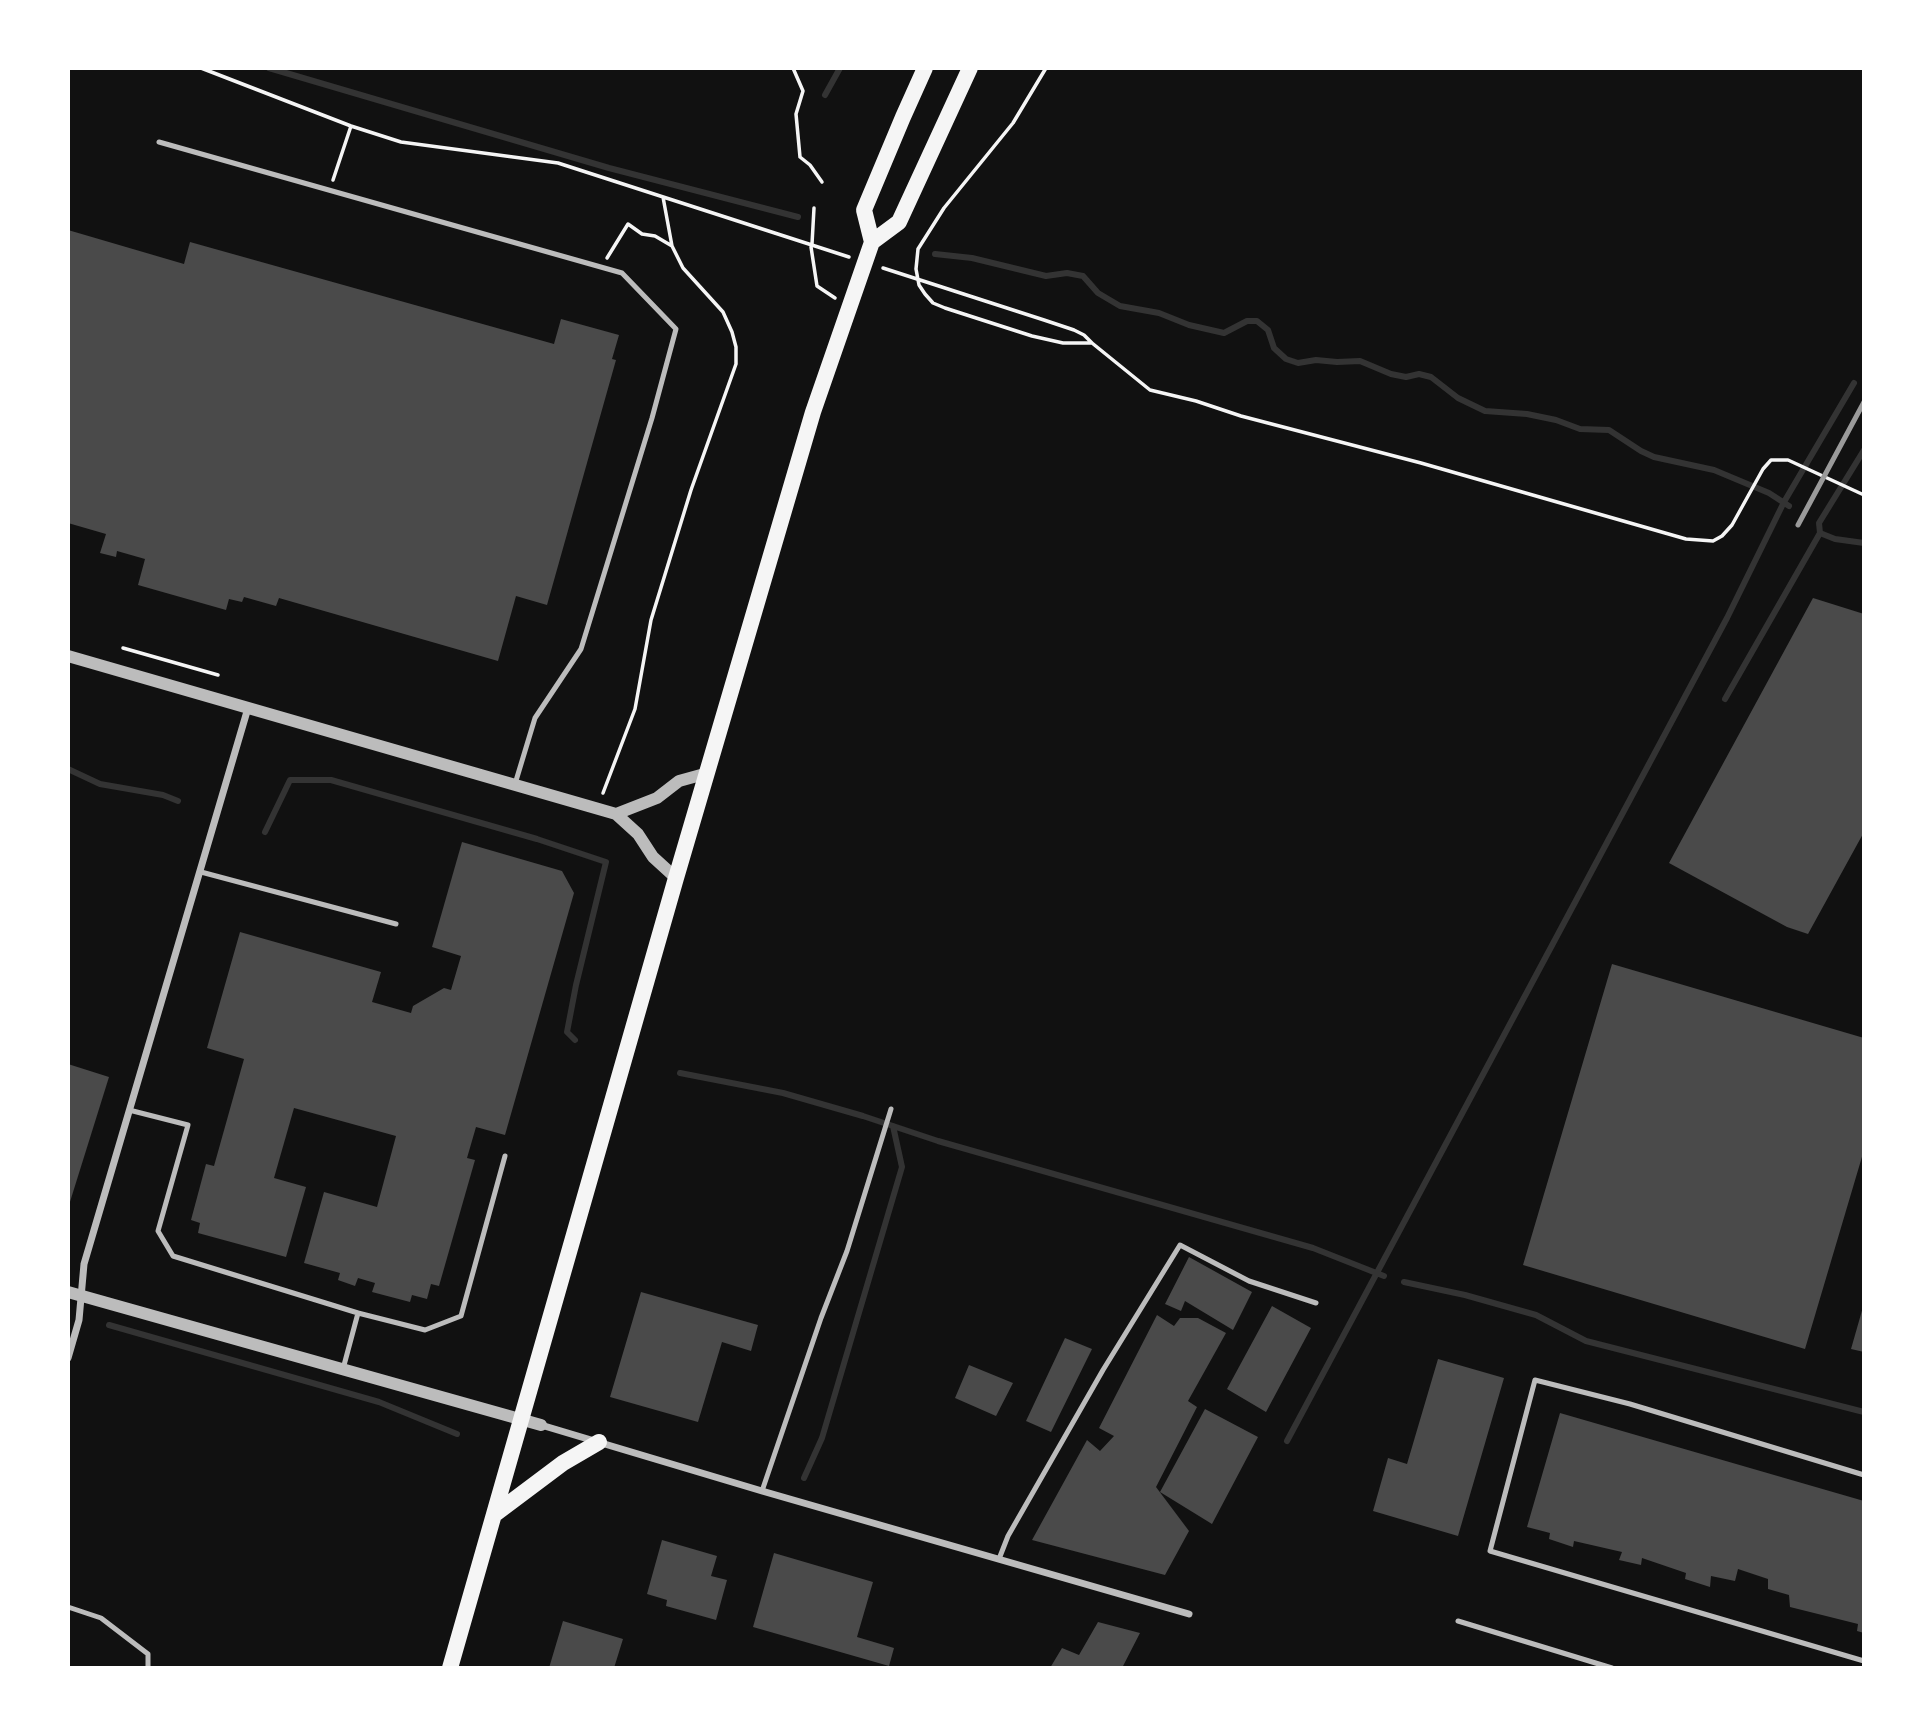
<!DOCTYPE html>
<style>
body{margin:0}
#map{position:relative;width:1932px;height:1736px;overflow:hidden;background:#111;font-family:"PT Sans Narrow",sans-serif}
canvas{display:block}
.frame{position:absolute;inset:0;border:70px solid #fff;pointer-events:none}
</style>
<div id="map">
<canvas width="1932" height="1736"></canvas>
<div class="frame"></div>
</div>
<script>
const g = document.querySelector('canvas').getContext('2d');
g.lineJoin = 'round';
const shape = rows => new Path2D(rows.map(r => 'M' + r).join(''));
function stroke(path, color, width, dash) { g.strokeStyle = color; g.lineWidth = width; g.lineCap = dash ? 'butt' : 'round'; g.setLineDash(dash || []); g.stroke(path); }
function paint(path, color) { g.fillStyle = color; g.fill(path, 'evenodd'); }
stroke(shape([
 [269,68,609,168,798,217],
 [825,95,840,68],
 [935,254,972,258,1046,276,1067,273,1083,276,1098,293,1120,306,1159,313,1189,325,1224,333,1247,321,1257,321,1268,330,1274,348,1286,359,1298,363,1316,360,1337,362,1360,361,1391,374,1406,377,1419,374,1431,377,1458,398,1485,411,1527,414,1556,420,1580,429,1609,430,1641,451,1654,457,1714,470,1769,493,1789,506],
 [1864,450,1819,523,1820,533,1835,539,1864,543],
 [1725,699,1820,533],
 [68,769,100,784,163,795,178,801],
 [265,832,290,780,331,780,537,839,606,862,576,985,567,1032,575,1040],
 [680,1073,783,1093,863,1116,938,1141,1313,1248,1384,1276],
 [1404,1282,1465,1295,1536,1315,1586,1341,1864,1412],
 [109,1325,379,1402,457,1434],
 [1287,1441,1727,618,1784,502,1854,383],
 [804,1478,822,1438,902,1167,893,1126]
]), '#333', 6);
paint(shape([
 [68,230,184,264,190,242,554,344,561,319,619,335,612,359,616,360,547,605,516,596,498,661,279,598,276,606,244,597,242,602,229,599,226,610,138,585,145,559,117,551,116,557,100,553,106,534,68,523],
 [1813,598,1864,614,1864,832,1808,934,1787,927,1669,863],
 [462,842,562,871,574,893,505,1135,476,1127,467,1158,475,1160,439,1286,431,1284,427,1299,412,1295,410,1302,372,1292,375,1283,358,1278,355,1286,338,1280,340,1273,304,1263,324,1192,377,1207,396,1136,294,1108,274,1178,306,1187,286,1257,198,1233,200,1223,191,1220,206,1164,214,1166,244,1059,207,1048,240,932,381,972,372,1002,411,1013,413,1006,444,988,451,990,461,956,432,947],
 [1612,964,1864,1038,1864,1150,1805,1349,1523,1265],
 [68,1064,109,1077,69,1205,68,1205],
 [1189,1257,1252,1292,1233,1330,1185,1301,1181,1311,1165,1304],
 [641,1292,758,1325,751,1351,722,1342,698,1422,610,1397],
 [1272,1306,1311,1328,1266,1412,1227,1389],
 [1863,1307,1864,1308,1864,1352,1851,1349],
 [1157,1315,1174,1326,1180,1318,1198,1318,1226,1333,1188,1401,1197,1407,1156,1487,1189,1531,1165,1575,1032,1540,1087,1440,1100,1451,1114,1436,1099,1428],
 [1065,1338,1092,1349,1051,1432,1026,1421],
 [1438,1359,1504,1378,1458,1536,1373,1511,1388,1458,1407,1464],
 [969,1365,1013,1383,996,1416,955,1398],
 [1205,1409,1258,1437,1212,1524,1160,1492],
 [1560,1413,1864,1501,1864,1633,1857,1631,1858,1624,1790,1607,1789,1595,1768,1589,1768,1579,1738,1569,1735,1581,1711,1576,1710,1587,1685,1579,1686,1573,1642,1558,1641,1565,1619,1560,1622,1552,1574,1541,1573,1547,1549,1539,1550,1533,1527,1527],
 [662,1540,717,1556,711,1576,727,1580,716,1620,666,1606,667,1600,647,1594],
 [774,1553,873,1582,857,1637,894,1648,889,1666,753,1627],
 [563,1621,623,1639,614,1668,549,1668],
 [1098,1622,1140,1633,1122,1668,1050,1668,1062,1648,1079,1655]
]), '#4a4a4a');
stroke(shape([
 [201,68,351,126,401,142,558,163,849,257],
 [793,68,803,91,796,114,800,157,810,165,822,182],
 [333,180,351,126],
 [812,244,814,208],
 [811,247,817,286,835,298],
 [607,258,628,224,642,234,655,236,672,246],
 [883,268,1044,320,1074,330,1084,335,1092,343,1063,343,1032,336,945,308,933,303,925,294,919,285,916,269,918,249,944,208,1013,123,1046,68],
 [1092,343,1150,390,1196,401,1241,416,1421,463,1686,539,1713,541,1722,536,1732,525,1763,469,1771,460,1788,460,1864,495],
 [123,648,218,675],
 [603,793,635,709,651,620,691,490,736,364,736,347,732,332,723,312,683,268,672,246,663,197]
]), '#f5f5f5', 3.5);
stroke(shape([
 [159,142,622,273,676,329,652,418,581,649,535,718,515,784],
 [201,872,396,924],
 [129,1110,188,1125,158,1231,173,1256,358,1313],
 [343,1369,358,1313,425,1330,461,1316,505,1156],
 [1864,1475,1630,1404,1535,1380,1490,1551,1864,1661],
 [762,1491,821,1318,847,1251,891,1109],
 [999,1559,1008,1536,1103,1370,1180,1245,1249,1281,1316,1303],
 [68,1607,101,1618,148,1654,148,1668],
 [1458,1621,1612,1668]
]), '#bcbcbc', 5);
stroke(shape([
 [68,1358,79,1320,84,1264,248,708],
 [541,1425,762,1491,1189,1614]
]), '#bcbcbc', 7);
stroke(shape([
 [68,656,616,814,638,834,653,857,676,878],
 [616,814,657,798,679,781,708,773],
 [68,1292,541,1425]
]), '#bcbcbc', 12);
stroke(shape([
 [872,242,864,210,903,117,925,68],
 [495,1514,563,1463,599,1442],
 [450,1668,676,878,813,412,872,242,899,222,970,68]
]), '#f5f5f5', 16);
stroke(shape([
 [1798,525,1864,402]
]), '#9a9a9a', 5);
</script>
